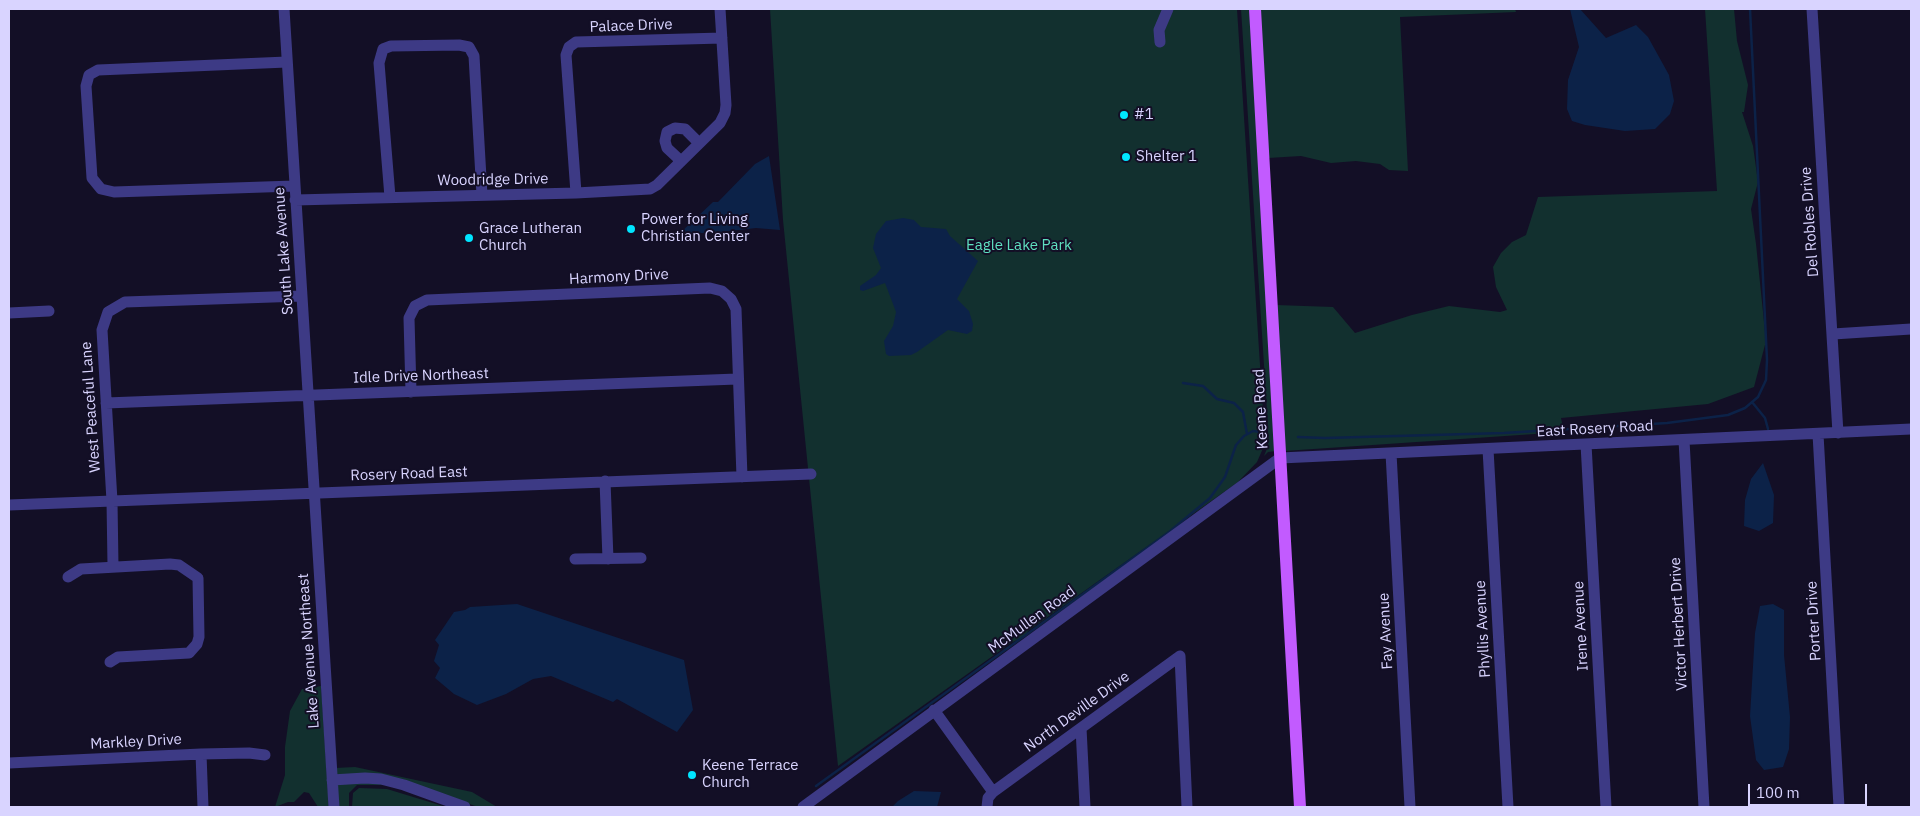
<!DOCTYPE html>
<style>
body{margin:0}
#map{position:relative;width:1920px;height:816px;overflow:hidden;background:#130f26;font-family:"IBM Plex Sans",sans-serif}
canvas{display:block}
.frame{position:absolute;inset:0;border:10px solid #d9d4ff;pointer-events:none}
.scale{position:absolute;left:1748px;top:784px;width:119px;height:22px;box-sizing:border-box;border:2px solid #d9d4ff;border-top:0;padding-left:6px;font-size:15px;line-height:18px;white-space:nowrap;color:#d9d4ff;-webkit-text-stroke:4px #130f26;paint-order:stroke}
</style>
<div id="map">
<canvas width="1920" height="816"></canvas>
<div class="frame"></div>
<div class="scale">100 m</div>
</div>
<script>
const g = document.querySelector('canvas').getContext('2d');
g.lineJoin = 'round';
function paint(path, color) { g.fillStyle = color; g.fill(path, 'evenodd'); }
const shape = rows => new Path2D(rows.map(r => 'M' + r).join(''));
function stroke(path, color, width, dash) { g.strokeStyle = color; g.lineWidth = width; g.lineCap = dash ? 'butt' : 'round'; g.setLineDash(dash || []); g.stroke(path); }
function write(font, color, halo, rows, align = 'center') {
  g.font = font + ' "IBM Plex Sans",sans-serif'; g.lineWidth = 4; g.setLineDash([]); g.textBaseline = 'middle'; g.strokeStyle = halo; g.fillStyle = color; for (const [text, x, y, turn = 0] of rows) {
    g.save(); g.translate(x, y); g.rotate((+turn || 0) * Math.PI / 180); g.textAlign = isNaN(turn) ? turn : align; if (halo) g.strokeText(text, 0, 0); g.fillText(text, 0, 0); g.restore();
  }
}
paint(shape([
 [770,9,1237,9,1264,427,1264,446,1257,462,1238,482,1028,631,1025,636,1011,643,838,766,783,220],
 [1241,9,1251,9,1276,451,1268,452,1264,456,1268,446,1268,427],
 [1259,9,1515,9,1516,12,1400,17,1408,171,1389,170,1380,164,1356,161,1331,163,1301,156,1268,158],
 [1705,9,1734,9,1737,41,1748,85,1744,112,1742,112,1753,146,1758,182,1751,209,1756,244,1766,341,1754,387,1708,404,1561,418,1564,432,1284,451,1276,305,1333,307,1355,333,1412,315,1449,306,1500,312,1507,310,1496,287,1493,267,1501,253,1512,242,1526,235,1538,197,1717,191],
 [321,686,329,807,318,807,309,793,304,792,294,802,288,802,275,807,285,775,285,747,290,711,302,689],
 [355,767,472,792,497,807,478,807,405,781,335,775,335,768],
 [365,782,387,785,357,785,349,793,349,807,338,807,336,784],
 [359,788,387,789,446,807,352,807,353,793]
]), '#12302f');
paint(shape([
 [1570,9,1580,9,1606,38,1636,25,1648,37,1669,75,1674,101,1670,114,1655,129,1625,131,1585,125,1572,121,1567,109,1568,80,1579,47],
 [769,156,780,230,756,228,712,233,680,233,713,202,718,202,755,164],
 [903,218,914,220,921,227,946,229,950,236,978,261,957,299,969,311,973,324,972,331,967,334,948,330,917,352,911,355,889,356,886,354,884,341,893,326,895,317,896,312,890,296,885,283,863,291,860,290,860,286,876,275,881,268,873,248,876,234,886,221],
 [1763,463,1774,495,1773,523,1759,531,1744,526,1745,500,1751,479],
 [517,604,684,660,693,710,677,732,617,699,613,702,551,676,533,679,506,694,477,705,454,694,435,678,440,668,434,661,439,645,435,640,454,612,465,610,470,607],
 [1773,604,1784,610,1784,655,1790,717,1789,749,1783,767,1764,770,1756,760,1750,716,1755,633,1760,606],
 [914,791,941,792,937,807,892,807,898,801]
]), '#0c2248');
stroke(shape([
 [1183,383,1203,386,1217,399,1234,403,1243,412,1247,434],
 [1752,402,1765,418,1768,429],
 [1298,437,1325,438,1504,433,1667,423,1728,415,1745,408,1758,397,1766,380,1767,360,1750,9],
 [816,786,1169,532,1210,498,1225,477,1236,445,1244,436,1253,431,1261,432]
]), '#0c2248', 2.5);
stroke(shape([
 [284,9,334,807],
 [1812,9,1838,433],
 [1160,42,1159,30,1168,9],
 [287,62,98,70,89,75,86,86,92,178,101,189,114,192,294,186],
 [681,161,667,148,665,141,667,132,675,128,685,129,699,143],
 [576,193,566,55,569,47,576,42,722,38],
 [390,197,379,63,383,49,391,46,459,45,469,47,474,56,482,195],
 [295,200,576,193,650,189,657,185,720,123,725,113,726,105,720,9],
 [9,313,49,311],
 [1833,334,1911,329],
 [411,392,409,318,415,306,427,300,710,288,722,291,731,299,736,309,742,477],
 [106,403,737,379],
 [1818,434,1839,807],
 [1684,440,1704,807],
 [1586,444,1606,807],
 [1488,449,1508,807],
 [1391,453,1410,807],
 [605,481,608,559],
 [9,505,811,474],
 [575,559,641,558],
 [113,566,112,501,102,330,108,312,125,302,302,296],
 [68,577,81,569,170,564,179,565,198,578,199,637,197,644,189,653,118,657,110,662],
 [1180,656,1187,807],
 [934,710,993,792,988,798,987,807],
 [1081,728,1085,807],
 [201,754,203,807],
 [9,763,201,754,249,753,265,755],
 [332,780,365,778,381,779,404,785,465,807],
 [993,792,1180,656],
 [803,807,1280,458,1911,429]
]), '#3d3a85', 11);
stroke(shape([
 [1255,9,1300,807]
]), '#c25bff', 12);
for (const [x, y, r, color] of [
 [1124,115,5,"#00e5ff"],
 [1126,157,5,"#00e5ff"],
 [631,229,5,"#00e5ff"],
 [469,238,5,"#00e5ff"],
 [692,775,5,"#00e5ff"]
]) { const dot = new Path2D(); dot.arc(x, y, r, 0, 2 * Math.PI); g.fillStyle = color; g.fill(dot); stroke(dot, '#130f26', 2); }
write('15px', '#d9d4ff', '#130f26', [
 ["Palace Drive",631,26,-2],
 ["Woodridge Drive",493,180,-1],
 ["Del Robles Drive",1810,222,-94],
 ["South Lake Avenue",284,251,-94],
 ["Harmony Drive",619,277,-3],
 ["Idle Drive Northeast",421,376,-2],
 ["West Peaceful Lane",91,407,-94],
 ["Keene Road",1261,409,-93],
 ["East Rosery Road",1595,429,-3],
 ["Rosery Road East",409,474,-2],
 ["McMullen Road",1032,620,-36],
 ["Porter Drive",1814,621,-93],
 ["Victor Herbert Drive",1679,624,-93],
 ["Irene Avenue",1581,626,-93],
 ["Phyllis Avenue",1483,629,-93],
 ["Fay Avenue",1386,631,-93],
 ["Lake Avenue Northeast",309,651,-94],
 ["North Deville Drive",1077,712,-36],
 ["Markley Drive",136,742,-3]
]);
write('15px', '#d9d4ff', '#130f26', [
 ["#1",1134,115],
 ["Shelter 1",1136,157],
 ["Power for Living",641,220],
 ["Christian Center",641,237],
 ["Grace Lutheran",479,229],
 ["Church",479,246],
 ["Keene Terrace",702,766],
 ["Church",702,783]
], 'left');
write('15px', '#5fe0c0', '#130f26', [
 ["Eagle Lake Park",1019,246]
]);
</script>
